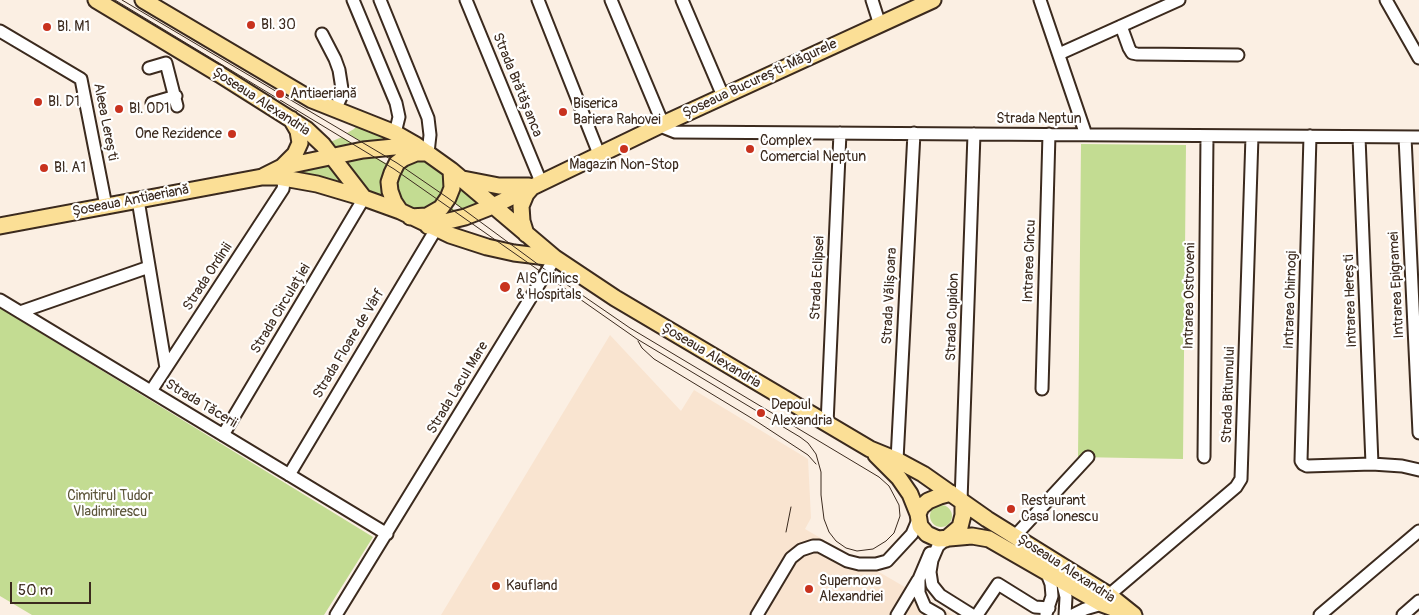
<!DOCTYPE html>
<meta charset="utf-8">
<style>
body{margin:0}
#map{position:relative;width:1419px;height:615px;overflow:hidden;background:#fbefe3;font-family:Pangolin,sans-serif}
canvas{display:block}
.scale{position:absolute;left:10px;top:582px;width:81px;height:22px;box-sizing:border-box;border:2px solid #3b2a1e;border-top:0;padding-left:6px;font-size:15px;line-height:18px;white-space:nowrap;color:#3b2a1e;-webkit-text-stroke:4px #fff;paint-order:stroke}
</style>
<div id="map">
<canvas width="1419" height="615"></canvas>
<div class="scale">50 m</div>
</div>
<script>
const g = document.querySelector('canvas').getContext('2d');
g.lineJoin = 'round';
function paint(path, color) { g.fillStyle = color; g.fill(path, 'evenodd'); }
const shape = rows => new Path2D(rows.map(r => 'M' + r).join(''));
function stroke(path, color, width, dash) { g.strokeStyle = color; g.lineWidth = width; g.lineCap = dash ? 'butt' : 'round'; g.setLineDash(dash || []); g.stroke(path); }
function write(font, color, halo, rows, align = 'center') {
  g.font = font + ' Pangolin,sans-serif'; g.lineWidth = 4.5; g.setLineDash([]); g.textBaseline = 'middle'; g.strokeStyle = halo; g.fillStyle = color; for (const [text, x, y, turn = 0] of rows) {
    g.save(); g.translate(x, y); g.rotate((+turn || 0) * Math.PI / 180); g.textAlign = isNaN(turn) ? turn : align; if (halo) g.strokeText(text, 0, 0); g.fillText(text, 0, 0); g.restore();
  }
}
paint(shape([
 [610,335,681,411,694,390,808,459,811,518,805,529,953,615,441,615]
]), '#f9e4d0');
paint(shape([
 [362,119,395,133,493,206,470,215,448,198,445,203,465,217,441,224,277,169,331,156,323,145,342,137,394,168,397,163,347,133,354,129],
 [1081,144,1186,145,1183,459,1078,457],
 [0,308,373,537,324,615,32,615,0,596],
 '930 516a11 11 0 1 1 22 0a11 11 0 1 1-22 0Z'
]), '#c3dc92');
const minor = shape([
 [353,0,396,103,399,117,395,133],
 [380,0,428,118,430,135,428,153],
 [466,0,541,182],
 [538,0,599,154],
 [611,0,663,124,665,128,675,132,1419,137],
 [682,0,723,96],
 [872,0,880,25],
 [1040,0,1086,135],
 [1386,0,1419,58],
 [1121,26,1129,48,1132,53,1137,54,1238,55],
 [0,31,81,79,106,206],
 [322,34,335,59,339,70,342,89,341,97,335,110],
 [1059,54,1179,0],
 [149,68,166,63,177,106],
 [152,103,176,96],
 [1310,136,1301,461,1303,464,1307,466,1372,464,1402,466,1419,470],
 [1359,137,1372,464],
 [1405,137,1419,433],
 [138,200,166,368],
 [0,300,387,534],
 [20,312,149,267],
 [1042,389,1049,134],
 [151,391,283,189,284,183,283,178],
 [827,424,840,133],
 [223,435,364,198],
 [1204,457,1207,136],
 [897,460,914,133],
 [289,475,436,229],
 [961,501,974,134],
 [1015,536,1088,457],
 [946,539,938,546,932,560,930,572,932,585,940,595,972,615],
 [930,553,919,579,919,593,925,607,939,615],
 [1046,571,1051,584,1052,596,1046,614],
 [1062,581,1066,597,1065,615],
 [1109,595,1236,487,1241,479,1252,136],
 [336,615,555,258],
 [757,615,791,558,801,550,813,546,819,546,847,561,859,564,876,564,887,561,912,534,918,520],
 [897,615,918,580],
 [977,615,998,584,1035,607,1049,608],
 [1073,615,1085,609,1102,604],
 [1320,615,1419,531],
 [1403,615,1419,601]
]);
const major = shape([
 [96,0,219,74,306,129,323,145,364,198],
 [143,0,312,100,395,133,416,145,451,170,555,258,615,298,870,449,897,460,923,474,987,519,1109,595,1134,615],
 [282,167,295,154,300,143,298,131,291,119],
 [264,176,282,167,363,150,415,145],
 [463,179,499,186,529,186],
 [400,211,394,202,390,191,389,182,392,173,397,163,404,158,416,153,428,153],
 [410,217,427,216,441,208,448,198,452,188,451,170],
 [0,226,262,177,278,177,317,184,364,198,400,211,450,235,487,247,514,253,555,258],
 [428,226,465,217,493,206,663,124,933,0],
 [526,234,522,221,521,206,526,194,532,187],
 [876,455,899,478,910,494,918,514,920,526,927,534,938,539,972,536,989,539,1102,604,1124,612],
 [918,514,921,507,928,501,940,496,951,493],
 [946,539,960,527,963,515,963,502]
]);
stroke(minor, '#3b2a1e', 15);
stroke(major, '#3b2a1e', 19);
stroke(minor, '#fff', 11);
stroke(major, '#fbdf96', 15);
stroke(shape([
 [115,0,394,169,637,339,800,437,808,443,816,454,821,472,821,495,824,519,829,532,836,541,846,548,857,551,873,549,886,541,894,533,900,516,899,505,889,486,879,477,630,328,547,271,448,198,397,163,122,0],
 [638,341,642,348,654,359,753,419,808,455,816,464],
 [786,532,791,507]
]), '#3b2a1e', 1);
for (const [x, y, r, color] of [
 [251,25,5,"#c8321e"],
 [47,27,5,"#c8321e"],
 [280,94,5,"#c8321e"],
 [38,102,5,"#c8321e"],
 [119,109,5,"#c8321e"],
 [563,112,5,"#c8321e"],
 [232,134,5,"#c8321e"],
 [624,149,5,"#c8321e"],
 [750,149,5,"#c8321e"],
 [44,168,5,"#c8321e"],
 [505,287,6,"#c8321e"],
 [761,413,5,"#c8321e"],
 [1011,509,5,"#c8321e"],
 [496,586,5,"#c8321e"],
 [809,589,5,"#c8321e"]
]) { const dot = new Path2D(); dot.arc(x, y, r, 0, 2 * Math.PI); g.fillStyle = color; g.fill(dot); stroke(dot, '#fff', 2); }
write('14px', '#3b2a1e', '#fff', [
 ["Bl. 30",261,25],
 ["Bl. M1",57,27],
 ["Antiaeriană",290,94],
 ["Bl. D1",48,102],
 ["Biserica",573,104],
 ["Bariera Rahovei",573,120],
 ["Bl. OD1",129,109],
 ["One Rezidence",222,134,"right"],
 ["Complex",760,141],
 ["Comercial Neptun",760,157],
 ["Magazin Non-Stop",624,165,"center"],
 ["Bl. A1",54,168],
 ["AIS Clinics",516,279],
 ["& Hospitals",516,295],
 ["Depoul",771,405],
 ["Alexandria",771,421],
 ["Restaurant",1021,501],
 ["Casa Ionescu",1021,517],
 ["Supernova",819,581],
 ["Alexandriei",819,597],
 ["Kaufland",506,586]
], 'left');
write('14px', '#3b2a1e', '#fff', [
 ["Șoseaua București-Măgurele",760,79,-25],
 ["Strada Brătășanca",517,85,68],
 ["Șoseaua Alexandria",261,102,33],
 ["Strada Neptun",1039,119],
 ["Aleea Lerești",105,122,79],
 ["Șoseaua Antiaeriană",131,201,-11],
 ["Intrarea Cincu",1030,261,-88],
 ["Strada Ordinii",208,277,-57],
 ["Strada Eclipsei",818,278,-87],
 ["Intrarea Epigramei",1397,285,-93],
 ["Strada Vălișoara",890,296,-87],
 ["Intrarea Ostroveni",1190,296,-89],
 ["Intrarea Chirnogi",1291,300,-88],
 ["Intrarea Herești",1351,301,-92],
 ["Strada Circulației",281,309,-59],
 ["Strada Cupidon",953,317,-88],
 ["Strada Floare de Vârf",349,344,-59],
 ["Șoseaua Alexandria",711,356,31],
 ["Strada Lacul Mare",458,388,-59],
 ["Strada Bitumului",1229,395,-88],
 ["Strada Tăcerii",201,404,31],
 ["Șoseaua Alexandria",1066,569,33]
]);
write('14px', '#5d563b', '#fff', [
 ["Cimitirul Tudor",110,496],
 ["Vladimirescu",110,512]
]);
</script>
